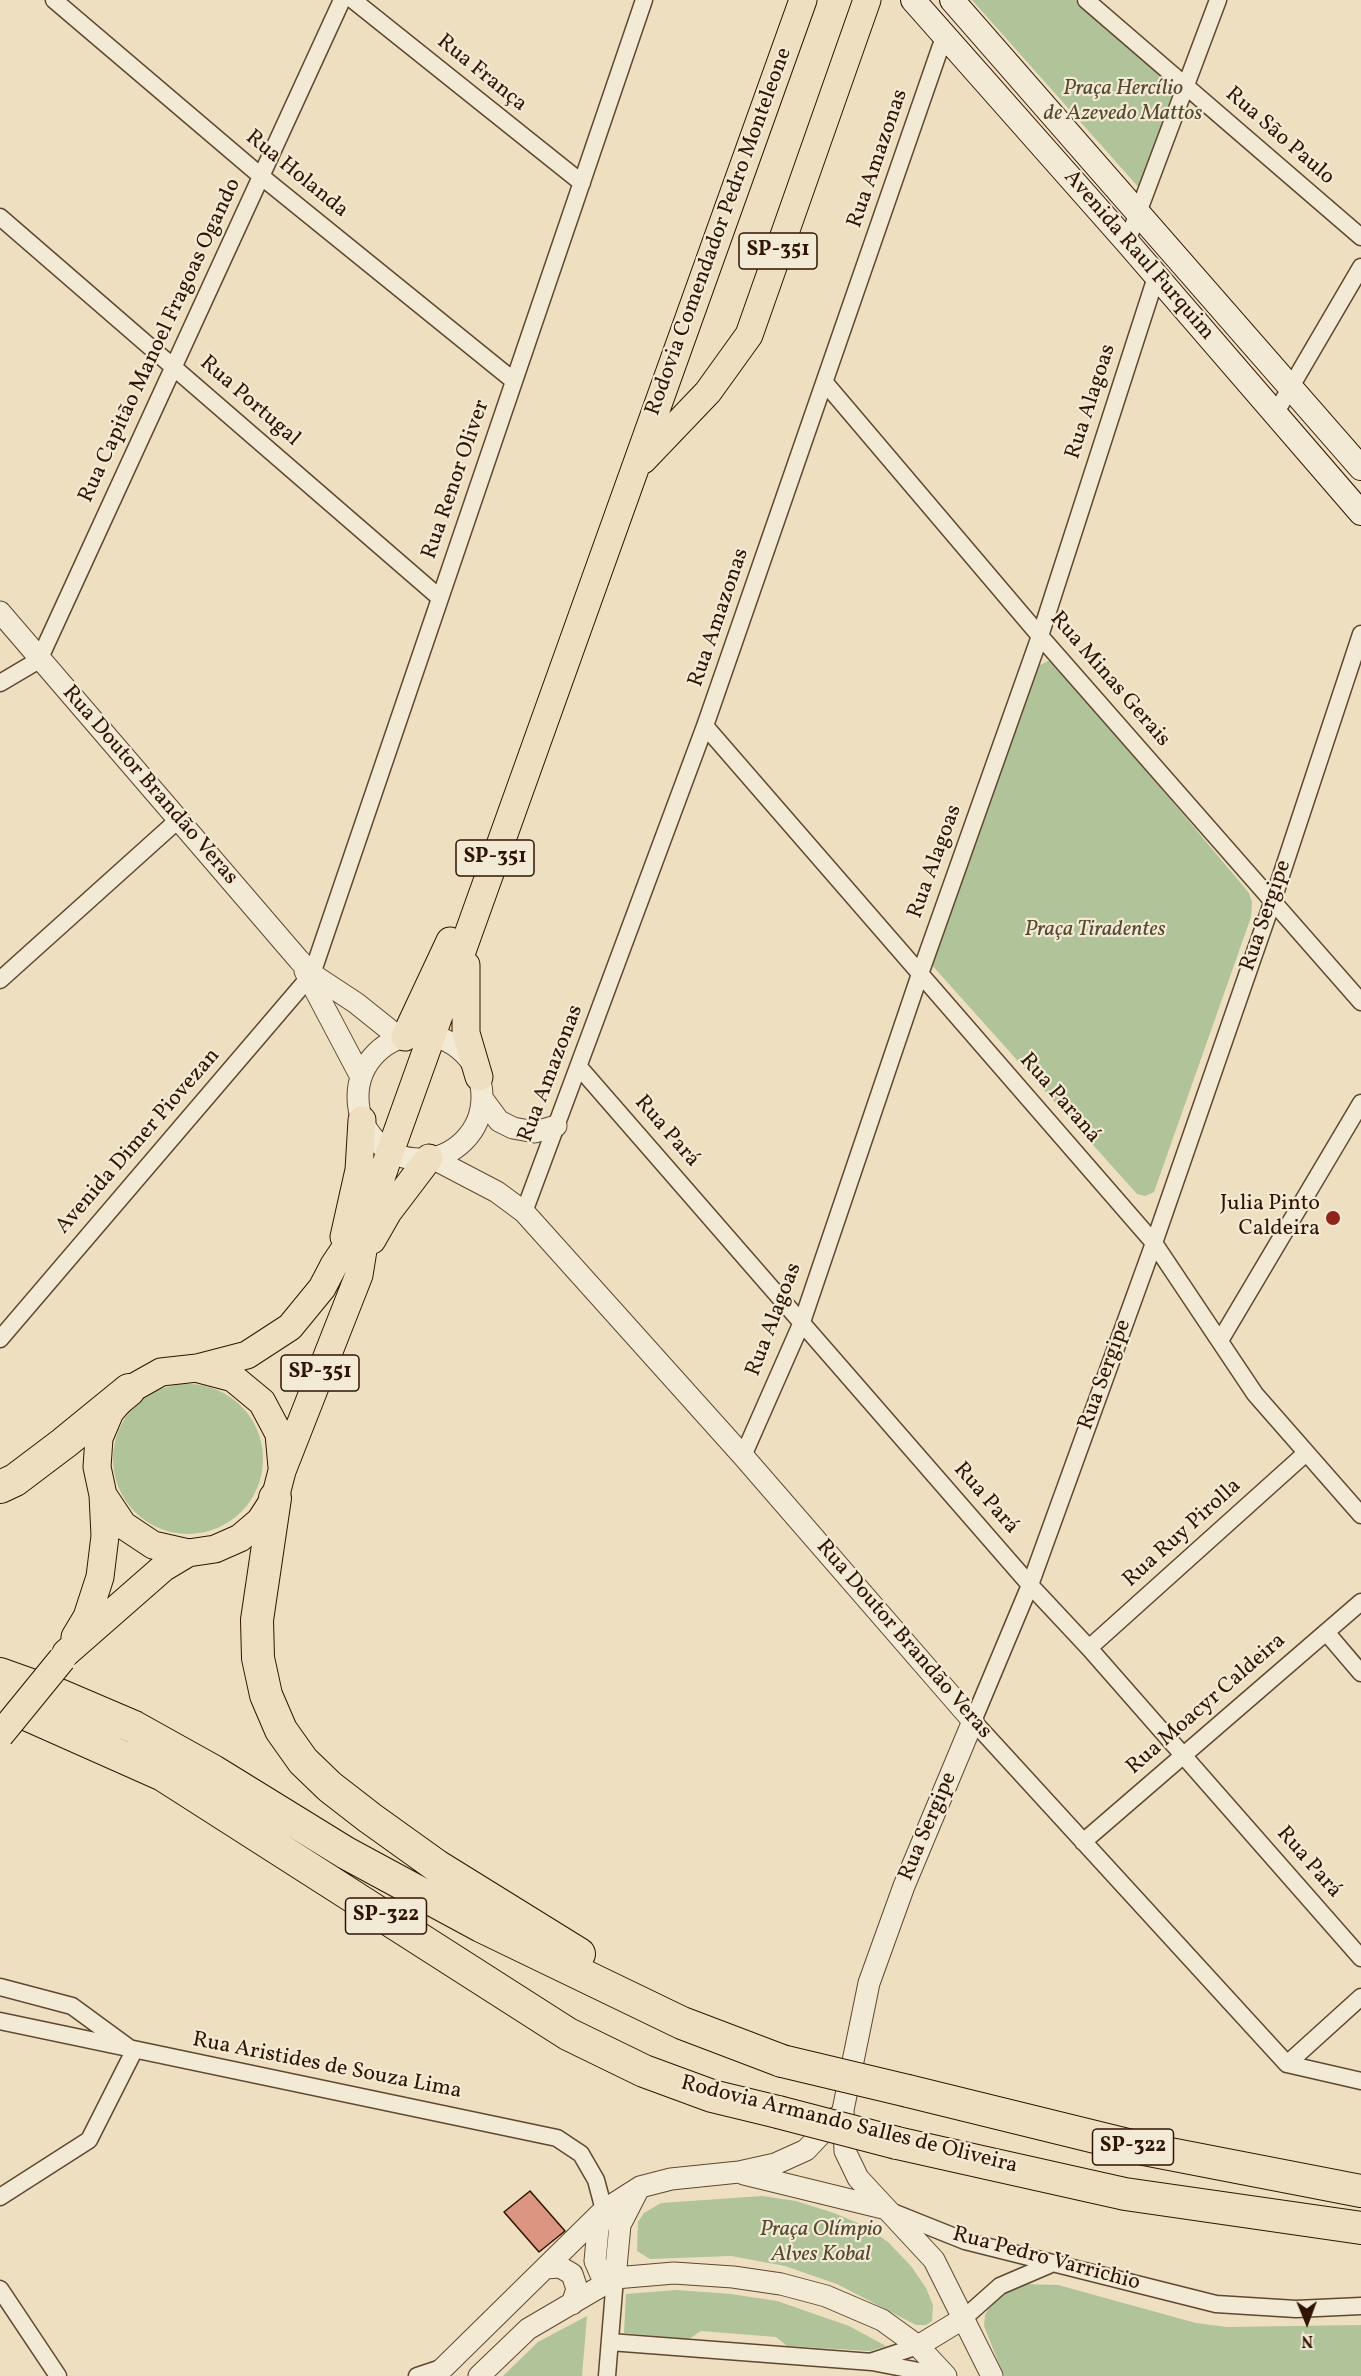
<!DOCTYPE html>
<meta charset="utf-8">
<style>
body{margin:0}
#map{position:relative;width:1361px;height:2376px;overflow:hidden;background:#eddfc0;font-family:Vollkorn,serif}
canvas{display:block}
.north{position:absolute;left:1277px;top:2292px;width:60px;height:60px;-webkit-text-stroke:4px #f3ead6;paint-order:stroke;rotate:179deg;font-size:16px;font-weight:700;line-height:24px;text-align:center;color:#2f1500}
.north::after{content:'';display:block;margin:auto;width:21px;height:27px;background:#2f1500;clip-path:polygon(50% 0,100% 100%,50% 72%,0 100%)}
</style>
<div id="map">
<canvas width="1361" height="2376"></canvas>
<div class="north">N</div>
</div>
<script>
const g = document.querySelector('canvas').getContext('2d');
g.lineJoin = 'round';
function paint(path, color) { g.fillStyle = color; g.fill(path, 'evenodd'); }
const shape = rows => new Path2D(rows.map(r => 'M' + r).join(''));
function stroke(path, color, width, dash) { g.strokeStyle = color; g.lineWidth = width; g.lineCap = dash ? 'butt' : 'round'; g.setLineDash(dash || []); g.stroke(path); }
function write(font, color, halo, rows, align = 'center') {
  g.font = font + ' Vollkorn,serif'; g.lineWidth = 4.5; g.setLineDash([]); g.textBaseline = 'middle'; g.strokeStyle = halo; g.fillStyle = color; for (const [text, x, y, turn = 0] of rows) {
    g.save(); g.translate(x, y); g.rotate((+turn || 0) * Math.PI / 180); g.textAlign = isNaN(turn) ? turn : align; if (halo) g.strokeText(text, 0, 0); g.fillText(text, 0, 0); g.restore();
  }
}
paint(shape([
 [972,0,1075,0,1176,88,1141,190],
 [1048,661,1057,664,1249,893,1252,902,1251,917,1154,1192,1145,1196,1137,1194,931,964,1036,667],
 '113 1459a75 75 0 1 1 150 0a75 75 0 1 1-150 0Z',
 [762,2196,796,2201,834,2213,865,2226,888,2242,911,2266,926,2288,933,2305,932,2321,926,2325,916,2325,837,2284,785,2266,731,2256,650,2259,637,2251,638,2222,644,2213,661,2203],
 [1024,2284,1058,2285,1196,2323,1227,2327,1361,2325,1361,2376,1004,2376,984,2326,985,2315,990,2307,1006,2291],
 [676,2290,731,2294,777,2301,849,2326,886,2346,870,2351,787,2346,776,2337,701,2331,689,2339,624,2333,626,2294],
 [587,2316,582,2376,503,2376,538,2342]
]), '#b1c398');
const building = shape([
 [530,2191,565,2231,539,2252,504,2212,530,2191]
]);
paint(building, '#db9581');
stroke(building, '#2f1500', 1.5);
const minor = shape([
 [54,0,262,177,514,381],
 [353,0,582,183],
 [1086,0,1361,237],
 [0,217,440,598],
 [1127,242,1218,0],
 [826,384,1040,636,1361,1002],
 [1275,414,1361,267],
 [0,683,39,660,342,0],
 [705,726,1154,1243,1255,1394,1361,1515],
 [0,980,178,820],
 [579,1067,1030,1585,1089,1648,1361,1958],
 [524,1212,705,726,945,34],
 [0,1339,312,974,644,0],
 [1221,1339,1361,1103],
 [743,1456,802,1322,920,974,1040,636,1156,277],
 [1326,1632,1361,1673],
 [1089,1648,1306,1453],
 [1083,1842,1361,1602],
 [0,1987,72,2006,128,2047],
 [0,2021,557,2138,581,2154,596,2180,604,2210],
 [1287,2064,973,1721,1030,1585,1154,1243,1273,900,1361,634],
 [1287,2064,1361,1997],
 [1287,2064,1361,2081],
 [0,2197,89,2140,134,2051],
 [890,2211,965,2241,1216,2304,1296,2309,1361,2306],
 [0,2289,58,2376],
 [964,2318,1000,2286,1049,2265],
 [610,2342,872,2362,945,2376],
 [873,2361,918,2346],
 [417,2376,444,2367],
 [607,2376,615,2278]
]);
const tertiary = shape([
 [0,612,299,960,312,974,356,1003,401,1039],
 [305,971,361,1077],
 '358 1097a62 62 0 1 1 124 0a62 62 0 1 1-124 0Z',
 [482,1098,499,1121,513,1128,535,1132,556,1126],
 [432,1158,497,1192,524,1212,743,1456,973,1721,904,1886,869,1983,843,2110,845,2151,858,2178,934,2260,992,2376],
 [744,2174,883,2208],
 [604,2211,598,2229,595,2261,605,2284],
 [545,2268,560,2267,572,2274,577,2289,572,2304],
 [615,2278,620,2225,638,2190],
 [918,2346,964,2318],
 [435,2376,604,2210,640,2187,671,2179,739,2172,775,2164,806,2150,837,2117],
 [479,2376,528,2329,615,2278,674,2273,733,2277,781,2284,826,2296,882,2320,918,2346,946,2376]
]);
const secondary = shape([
 [913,0,1127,242,1361,513],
 [952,0,1361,468]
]);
const primary = shape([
 [643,460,708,392,749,335,867,0],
 [466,965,466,1033,479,1077],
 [405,1037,450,941],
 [344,1237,359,1170,362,1120],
 [372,1240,388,1212,429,1158],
 [199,1369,233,1378,262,1402,279,1434,282,1467],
 [188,1553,153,1545,123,1525,103,1495,97,1467,99,1438,110,1412,129,1390,161,1372,197,1368,247,1355,290,1327,322,1288,334,1265,364,1220],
 [75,1637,87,1617,100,1577,105,1536,103,1495],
 [66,1653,163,1568,188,1553,215,1549,240,1538,260,1521,275,1498,282,1471,359,1275,369,1213,390,1152,803,0]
]);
const motorway = shape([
 [0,1487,15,1480,64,1443,129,1390],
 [275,1498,257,1620,258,1658,266,1695,281,1730,303,1761,330,1787,370,1818,437,1866,579,1954],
 [0,1674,59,1695,134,1727,213,1771,346,1853,481,1926,682,2023,782,2061],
 [0,1706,28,1715,163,1775,568,2034,644,2071,712,2096,778,2112],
 [908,2091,1144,2149,1361,2191],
 [897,2143,1125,2194,1361,2228]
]);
stroke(minor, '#5e4830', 19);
stroke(tertiary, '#5e4830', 23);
stroke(secondary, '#2f1500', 26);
stroke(primary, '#2f1500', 29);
stroke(motorway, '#2f1500', 34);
stroke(minor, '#f3ead6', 16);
stroke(tertiary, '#f3ead6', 21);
stroke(secondary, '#f3ead6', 24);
stroke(primary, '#eddfc0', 27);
stroke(motorway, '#eddfc0', 32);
const primaryBridge = shape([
 [0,1735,62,1659]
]);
const motorwayBridge = shape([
 [782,2061,908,2091],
 [778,2112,897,2143]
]);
stroke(primaryBridge, '#2f1500', 29, []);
stroke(motorwayBridge, '#2f1500', 34, []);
stroke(primaryBridge, '#eddfc0', 27);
stroke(motorwayBridge, '#eddfc0', 32);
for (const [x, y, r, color] of [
 [1333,1218,8,"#8f2418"]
]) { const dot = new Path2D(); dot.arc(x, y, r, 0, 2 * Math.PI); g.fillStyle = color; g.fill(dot); stroke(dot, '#f3ead6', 2); }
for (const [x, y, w] of [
 [778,251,78],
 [495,858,78],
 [320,1373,78],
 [386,1916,81],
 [1133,2147,81]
]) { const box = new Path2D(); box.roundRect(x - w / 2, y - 18, w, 36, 4.5); g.fillStyle = '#f3ead6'; g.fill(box); stroke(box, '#2f1500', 1.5); }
write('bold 21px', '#2f1500', null, [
 ["SP-351",778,251],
 ["SP-351",495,858],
 ["SP-351",320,1373],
 ["SP-322",386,1916],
 ["SP-322",1133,2147]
]);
write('22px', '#2f1500', '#f3ead6', [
 ["Rua França",481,74,39],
 ["Rua São Paulo",1279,137,41],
 ["Rua Amazonas",879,159,-71],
 ["Rua Holanda",296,175,39],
 ["Rodovia Comendador Pedro Monteleone",720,232,-70],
 ["Avenida Raul Furquim",1138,256,49],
 ["Rua Capitão Manoel Fragoas Ogando",161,341,-65],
 ["Rua Portugal",249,402,41],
 ["Rua Alagoas",1092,402,-72],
 ["Rua Renor Oliver",457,480,-71],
 ["Rua Amazonas",720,618,-71],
 ["Rua Minas Gerais",1109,680,49],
 ["Rua Doutor Brandão Veras",149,786,49],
 ["Rua Alagoas",936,862,-70],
 ["Rua Sergipe",1267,916,-71],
 ["Rua Amazonas",552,1074,-69],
 ["Rua Paraná",1059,1099,49],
 ["Rua Pará",666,1132,49],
 ["Avenida Dimer Piovezan",139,1142,-49],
 ["Rua Alagoas",775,1320,-69],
 ["Rua Sergipe",1106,1375,-70],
 ["Rua Pará",985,1499,49],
 ["Rua Ruy Pirolla",1183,1534,-42],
 ["Rua Doutor Brandão Veras",903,1640,49],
 ["Rua Moacyr Caldeira",1207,1705,-41],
 ["Rua Sergipe",929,1827,-67],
 ["Rua Pará",1308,1863,49],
 ["Rua Aristides de Souza Lima",327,2067,11],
 ["Rodovia Armando Salles de Oliveira",849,2126,14],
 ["Rua Pedro Varrichio",1046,2260,15]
]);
write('italic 22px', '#56492e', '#f3ead6', [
 ["Praça Hercílio",1123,90],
 ["de Azevedo Mattos",1123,115],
 ["Praça Tiradentes",1095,931],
 ["Praça Olímpio",821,2231],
 ["Alves Kobal",821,2256]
]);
write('22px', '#2f1500', '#f3ead6', [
 ["Julia Pinto",1320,1205],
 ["Caldeira",1320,1230]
], 'right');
</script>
